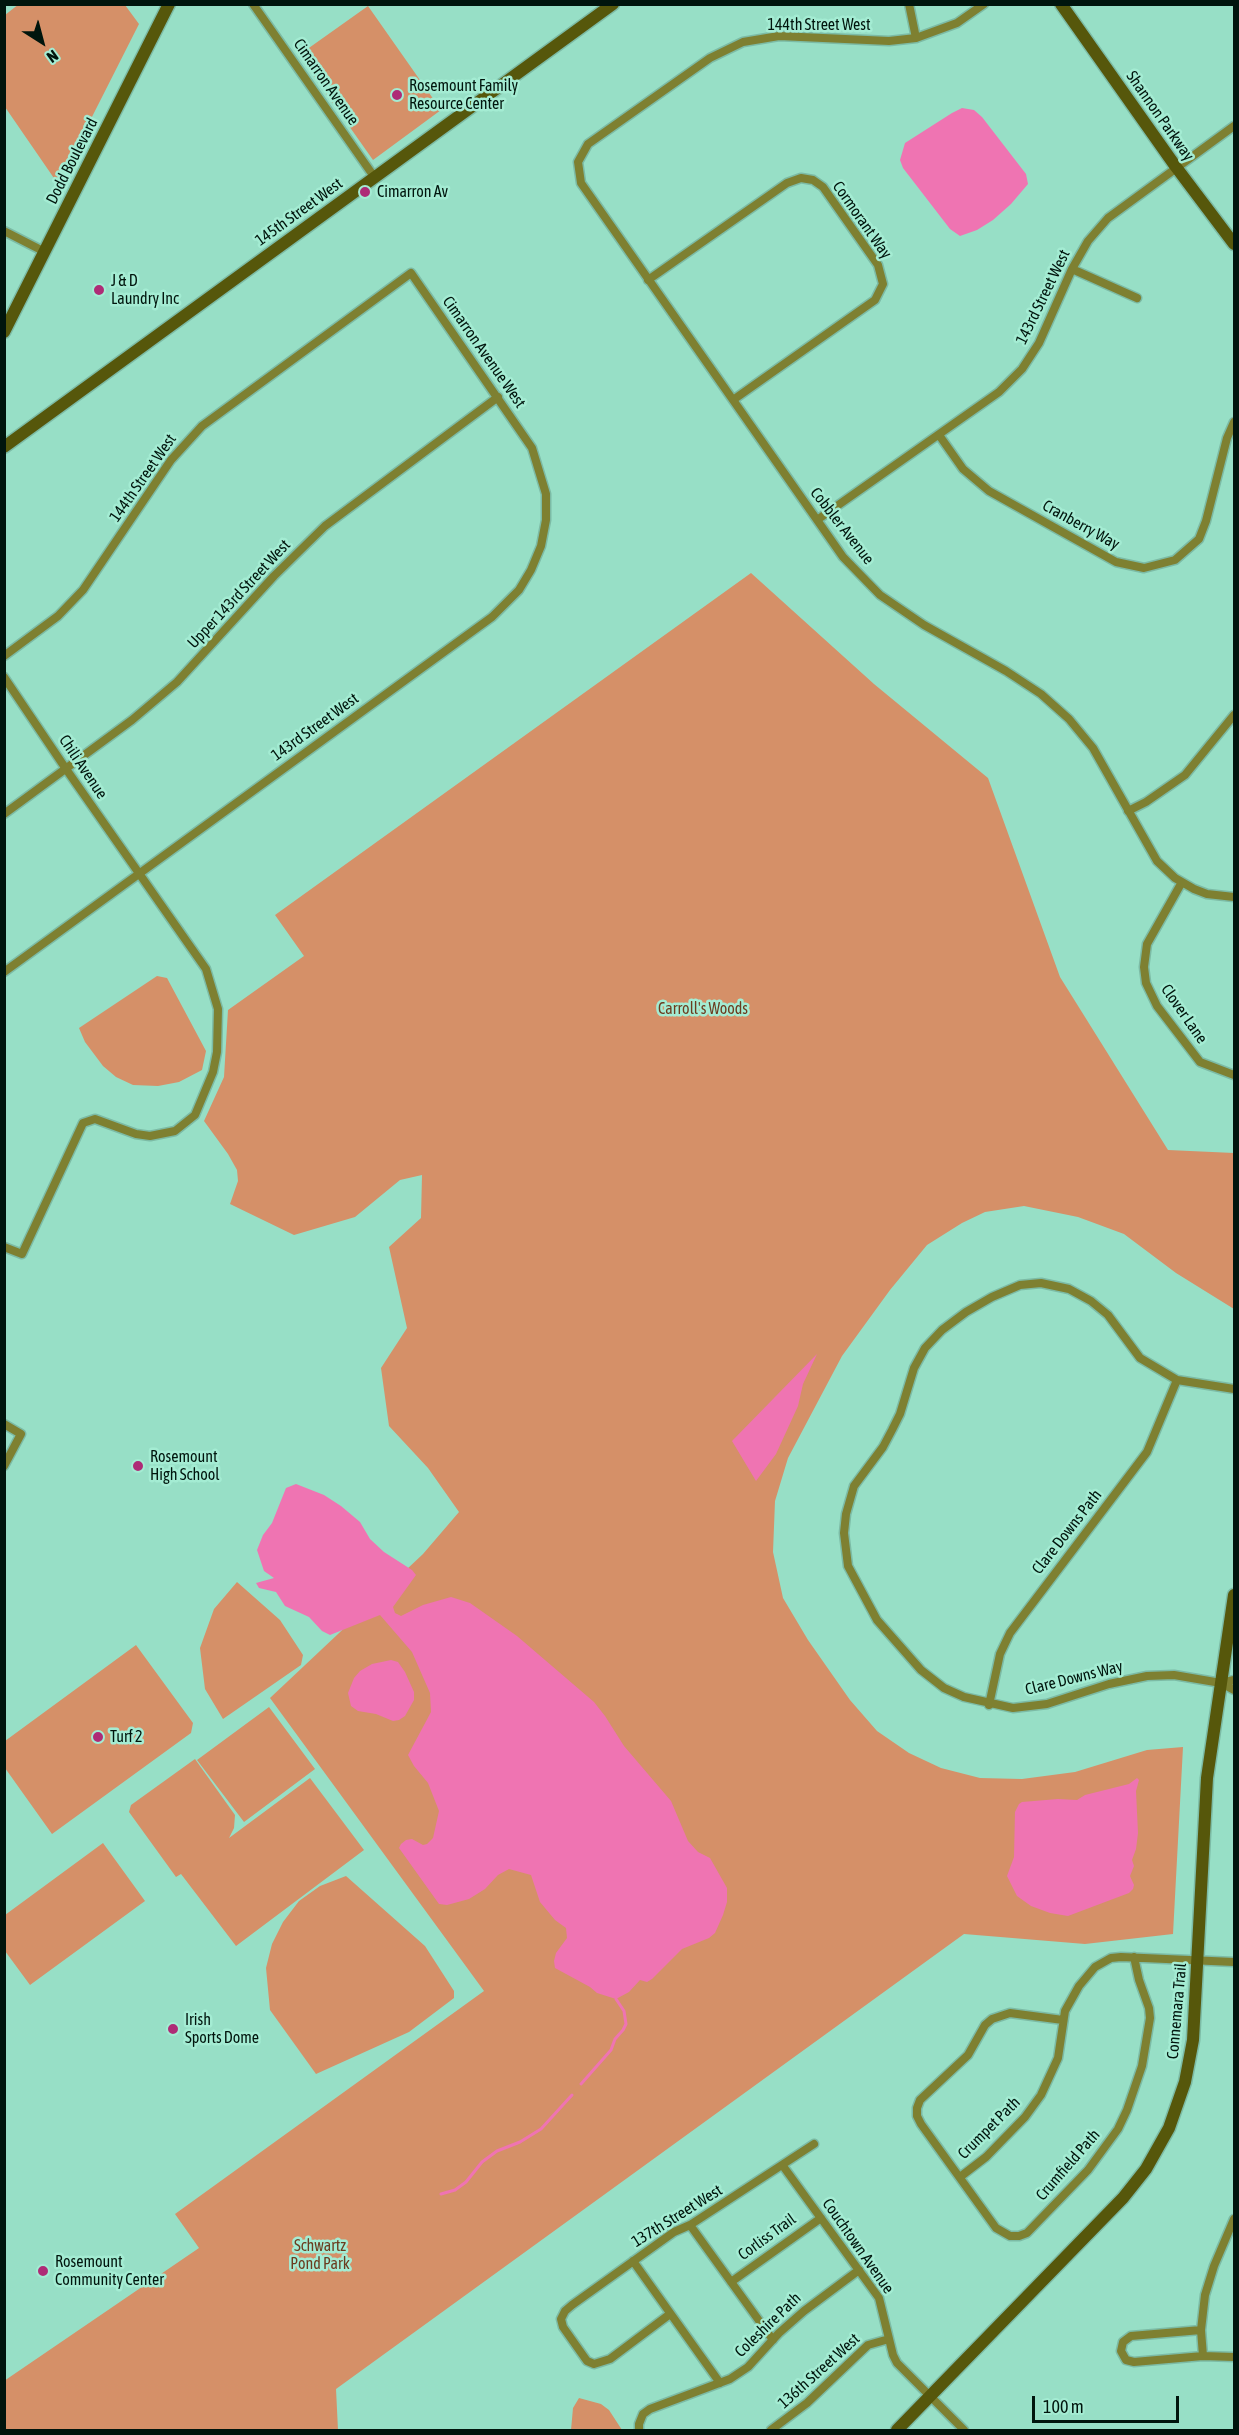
<!DOCTYPE html>
<style>
body{margin:0}
#map{position:relative;width:1239px;height:2435px;overflow:hidden;background:#97dfc6;font-family:"Asap Condensed",sans-serif}
canvas{display:block}
.frame{position:absolute;inset:0;border:6px solid #00150d;pointer-events:none}
.north{position:absolute;left:12px;top:12px;width:60px;height:60px;-webkit-text-stroke:4px #a4ecd3;paint-order:stroke;rotate:144deg;font-size:16px;font-weight:700;line-height:24px;text-align:center;color:#00150d}
.north::after{content:'';display:block;margin:auto;width:21px;height:27px;background:#00150d;clip-path:polygon(50% 0,100% 100%,50% 72%,0 100%)}
.scale{position:absolute;left:1032px;top:2396px;width:147px;height:27px;box-sizing:border-box;border:3px solid #00150d;border-top:0;padding-left:8px;font-size:18px;line-height:21px;white-space:nowrap;color:#00150d;-webkit-text-stroke:4px #a4ecd3;paint-order:stroke}
</style>
<div id="map">
<canvas width="1239" height="2435"></canvas>
<div class="frame"></div>
<div class="north">N</div>
<div class="scale">100 m</div>
</div>
<script>
const g = document.querySelector('canvas').getContext('2d');
g.lineJoin = 'round';
function paint(path, color) { g.fillStyle = color; g.fill(path, 'evenodd'); }
const shape = rows => new Path2D(rows.map(r => 'M' + r).join(''));
function stroke(path, color, width, dash) { g.strokeStyle = color; g.lineWidth = width; g.lineCap = dash ? 'butt' : 'round'; g.setLineDash(dash || []); g.stroke(path); }
function write(font, color, halo, rows, align = 'center') {
  g.font = font + ' "Asap Condensed",sans-serif'; g.lineWidth = 5; g.setLineDash([]); g.textBaseline = 'middle'; g.strokeStyle = halo; g.fillStyle = color; for (const [text, x, y, turn = 0] of rows) {
    g.save(); g.translate(x, y); g.rotate((+turn || 0) * Math.PI / 180); g.textAlign = isNaN(turn) ? turn : align; if (halo) g.strokeText(text, 0, 0); g.fillText(text, 0, 0); g.restore();
  }
}
paint(shape([
 [19,4,125,5,139,24,58,184,5,107,5,15],
 [368,6,441,110,373,160,299,55],
 [751,573,874,684,988,778,1060,977,1168,1150,1234,1153,1234,1309,1176,1273,1124,1234,1078,1217,1024,1206,985,1212,962,1223,927,1245,890,1290,842,1356,788,1458,775,1501,773,1552,783,1598,808,1640,850,1700,877,1731,909,1753,941,1768,980,1778,1022,1779,1075,1772,1147,1750,1183,1747,1173,1934,1085,1944,964,1934,336,2389,338,2430,5,2430,4,2381,199,2248,175,2214,484,1991,270,1698,423,1554,459,1512,428,1468,389,1426,381,1368,407,1328,389,1247,421,1218,422,1175,400,1180,355,1217,294,1235,230,1204,238,1181,237,1170,228,1154,204,1121,224,1077,228,1010,304,956,275,915],
 [157,976,167,978,206,1051,202,1070,179,1082,158,1086,133,1085,116,1077,103,1066,85,1042,79,1028],
 [237,1582,280,1620,303,1655,301,1665,223,1719,205,1689,200,1648,214,1609],
 [136,1645,193,1723,191,1733,52,1834,5,1768,5,1741],
 [269,1707,315,1769,244,1822,197,1760],
 [195,1759,235,1815,234,1828,229,1838,310,1778,364,1850,236,1946,181,1874,176,1877,129,1812,131,1805],
 [103,1843,145,1901,30,1985,5,1951,5,1915],
 [346,1876,425,1946,454,1991,454,1998,409,2032,316,2074,270,2010,266,1968,272,1944,283,1922,299,1901,320,1886],
 [579,2398,601,2404,609,2410,622,2430,571,2430,573,2408]
]), '#d59068');
paint(shape([
 [962,108,974,110,982,117,1026,174,1028,184,1011,204,993,220,977,230,960,236,950,229,903,168,900,160,905,143,952,113],
 [817,1354,803,1384,798,1406,776,1454,756,1481,732,1441],
 [296,1484,324,1495,341,1506,360,1522,370,1539,384,1552,412,1570,416,1575,393,1607,395,1613,401,1616,423,1605,451,1597,470,1603,517,1636,594,1702,605,1716,624,1746,671,1801,688,1841,698,1852,710,1858,727,1888,727,1902,723,1915,715,1933,709,1938,682,1949,652,1979,647,1982,640,1980,629,1992,616,1999,597,1993,590,1987,555,1968,554,1961,556,1953,567,1938,566,1928,555,1920,540,1902,531,1875,509,1869,498,1875,485,1889,469,1899,447,1905,439,1904,399,1848,401,1844,406,1840,412,1839,423,1845,427,1844,433,1838,439,1811,428,1783,414,1766,408,1755,431,1712,430,1693,412,1652,380,1615,330,1635,322,1631,309,1617,285,1606,276,1592,259,1588,256,1583,274,1578,264,1571,257,1550,263,1535,272,1523,286,1488],
 [391,1660,398,1662,405,1672,414,1692,414,1700,405,1716,399,1720,393,1721,376,1714,358,1711,351,1706,348,1693,354,1678,360,1671,372,1664],
 [1137,1778,1139,1780,1136,1791,1138,1833,1136,1849,1132,1860,1134,1866,1130,1876,1134,1885,1133,1889,1129,1893,1068,1916,1050,1913,1031,1906,1017,1896,1007,1876,1014,1857,1015,1812,1019,1804,1022,1802,1058,1799,1077,1800,1085,1795,1129,1784]
]), '#ef74b2');
stroke(shape([
 [581,2084,611,2050,615,2039,623,2030,626,2024,624,2011,616,1999],
 [441,2194,455,2190,466,2182,482,2162,497,2151,520,2142,541,2129,572,2095]
]), '#ef74b2', 3);
const street = shape([
 [253,4,375,178],
 [909,4,916,38],
 [984,4,957,23,916,38,889,41,779,36,743,42,710,58,588,144,578,162,581,183,843,557,880,595,924,625,1006,671,1041,694,1069,719,1093,748,1157,861,1175,878,1194,889,1207,894,1234,897],
 [4,231,45,252],
 [1072,269,1137,298],
 [648,280,787,183,801,178,813,180,823,187,878,265,883,284,875,300,733,400],
 [939,435,963,469,989,491,1116,562,1144,568,1175,560,1199,539,1206,521,1227,438,1234,422],
 [817,520,999,392,1022,369,1039,343,1072,269,1088,241,1108,218,1234,126],
 [4,656,58,616,83,590,171,460,202,426,411,273,532,448,546,494,546,520,541,546,531,570,519,590,492,617,4,972],
 [4,677,66,769,206,969,218,1009,217,1052,213,1072,195,1115,175,1131,150,1136,136,1134,95,1119,83,1123,22,1254,4,1247],
 [1128,811,1146,802,1185,775,1234,715],
 [4,814,132,720,177,682,274,576,325,526,498,397],
 [1182,882,1147,944,1144,967,1146,983,1157,1006,1200,1062,1234,1075],
 [1234,1389,1177,1380,1140,1358,1108,1315,1091,1301,1069,1289,1041,1283,1020,1285,992,1297,966,1312,942,1330,925,1348,914,1368,900,1414,892,1430,883,1447,854,1486,846,1514,844,1533,848,1566,877,1620,921,1670,944,1688,964,1697,1013,1708,1047,1704,1109,1684,1147,1676,1174,1675,1221,1683,1234,1680],
 [4,1424,21,1434,4,1466],
 [1221,1683,1234,1690],
 [989,1705,1000,1654,1010,1633,1147,1452,1177,1380],
 [1063,2020,1010,2013,992,2019,985,2025,968,2055,920,2100,917,2108,917,2116,921,2124,996,2228,1010,2236,1019,2236,1027,2233,1088,2170,1118,2129,1127,2110,1142,2066,1150,2018,1149,2008,1139,1980,1134,1957],
 [783,2166,879,2298,893,2355,897,2363,964,2430],
 [960,2177,986,2157,1025,2117,1041,2095,1058,2058,1065,2011,1079,1986,1095,1967,1111,1958,1121,1957,1234,1962],
 [690,2225,773,2340],
 [633,2261,720,2383],
 [731,2282,821,2218],
 [670,2314,610,2359,594,2364,587,2361,563,2327,561,2319,565,2311,572,2305,674,2232,690,2225,814,2144],
 [1201,2330,1131,2336,1123,2342,1121,2351,1126,2360,1134,2362,1203,2356,1234,2357],
 [1203,2356,1201,2330,1205,2295,1214,2266,1234,2219],
 [639,2430,639,2424,643,2414,650,2409,730,2379,748,2367,779,2333,804,2311,859,2270],
 [771,2430,807,2403,868,2345,889,2339]
]);
const secondary = shape([
 [1061,4,1176,167,1234,244],
 [4,332,169,4],
 [4,447,613,4],
 [897,2430,1123,2198,1146,2169,1169,2128,1185,2082,1193,2040,1207,1778,1234,1595]
]);
stroke(street, '#7cbba5', 11);
stroke(secondary, '#7cbba5', 15);
stroke(street, '#7e8031', 8);
stroke(secondary, '#56570b', 12);
for (const [x, y, r, color] of [
 [397,95,6,"#ae2b76"],
 [365,192,6,"#ae2b76"],
 [99,290,6,"#ae2b76"],
 [138,1466,6,"#ae2b76"],
 [98,1737,6,"#ae2b76"],
 [173,2029,6,"#ae2b76"],
 [43,2271,6,"#ae2b76"]
]) { const dot = new Path2D(); dot.arc(x, y, r, 0, 2 * Math.PI); g.fillStyle = color; g.fill(dot); stroke(dot, '#a4ecd3', 2); }
write('16px', '#00150d', '#a4ecd3', [
 ["144th Street West",819,25],
 ["Cimarron Avenue",326,82,55],
 ["Shannon Parkway",1160,116,55],
 ["Dodd Boulevard",72,161,-63],
 ["145th Street West",299,212,-36],
 ["Cormorant Way",862,220,55],
 ["143rd Street West",1043,297,-64],
 ["Cimarron Avenue West",484,352,55],
 ["144th Street West",143,478,-55],
 ["Cranberry Way",1081,525,29],
 ["Cobbler Avenue",842,526,52],
 ["Upper 143rd Street West",239,594,-47],
 ["143rd Street West",315,727,-36],
 ["Chili Avenue",83,767,56],
 ["Clover Lane",1184,1014,55],
 ["Clare Downs Path",1067,1532,-52],
 ["Clare Downs Way",1074,1678,-14],
 ["Connemara Trail",1177,2011,-85],
 ["Crumpet Path",989,2128,-45],
 ["Crumfield Path",1068,2165,-49],
 ["137th Street West",677,2216,-32],
 ["Corliss Trail",767,2237,-36],
 ["Couchtown Avenue",858,2246,55],
 ["Coleshire Path",768,2325,-44],
 ["136th Street West",819,2371,-42]
]);
write('16px', '#00150d', '#a4ecd3', [
 ["Rosemount Family",409,86],
 ["Resource Center",409,104],
 ["Cimarron Av",377,192],
 ["J & D",111,281],
 ["Laundry Inc",111,299],
 ["Rosemount",150,1457],
 ["High School",150,1475],
 ["Turf 2",110,1737],
 ["Irish",185,2020],
 ["Sports Dome",185,2038],
 ["Rosemount",55,2262],
 ["Community Center",55,2280]
], 'left');
write('16px', '#6b3c1f', '#a4ecd3', [
 ["Carroll's Woods",703,1009],
 ["Schwartz",320,2246],
 ["Pond Park",320,2264]
]);
</script>
